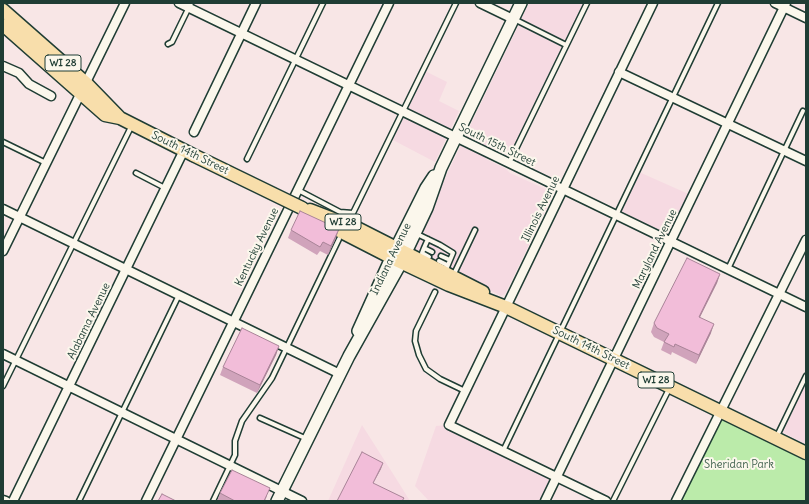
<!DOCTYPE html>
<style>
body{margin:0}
#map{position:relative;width:809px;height:504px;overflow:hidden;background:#f8e6e6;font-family:Delius,sans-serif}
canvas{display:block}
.frame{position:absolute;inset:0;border:4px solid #1f3d34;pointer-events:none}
</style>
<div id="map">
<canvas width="809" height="504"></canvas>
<div class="frame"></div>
</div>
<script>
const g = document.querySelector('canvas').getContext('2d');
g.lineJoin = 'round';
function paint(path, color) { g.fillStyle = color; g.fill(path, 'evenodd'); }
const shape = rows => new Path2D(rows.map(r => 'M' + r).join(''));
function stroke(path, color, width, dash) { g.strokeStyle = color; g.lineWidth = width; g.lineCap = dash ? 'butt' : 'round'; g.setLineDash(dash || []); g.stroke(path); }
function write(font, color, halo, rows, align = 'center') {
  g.font = font + ' Delius,sans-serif'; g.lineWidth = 4; g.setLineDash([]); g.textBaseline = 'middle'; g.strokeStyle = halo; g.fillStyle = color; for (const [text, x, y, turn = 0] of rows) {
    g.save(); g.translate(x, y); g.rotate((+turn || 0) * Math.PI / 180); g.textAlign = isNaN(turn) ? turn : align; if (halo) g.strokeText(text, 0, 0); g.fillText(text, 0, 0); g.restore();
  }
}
paint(shape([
 [529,3,584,3,511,156,492,147,486,159,506,169,510,173,552,192,553,195,505,294,501,296,416,251,414,243],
 [425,71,447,82,439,101,459,111,435,162,391,139],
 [639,172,693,196,671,241,617,215],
 [805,386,806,387,806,444,782,432],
 [362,425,397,480,410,501,328,501],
 [449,425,556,477,545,501,429,501,415,486,436,426]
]), '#f6dae2');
paint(shape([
 [722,416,806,457,806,501,681,501]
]), '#bbebaa');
const lane = shape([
 [514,19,566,45],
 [168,44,172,42,191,3],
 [3,142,46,163],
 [247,159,323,3],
 [509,163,587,3],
 [136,173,165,188],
 [298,190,340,212,353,213,456,3],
 [415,233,440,245,453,253,445,272],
 [428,239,424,248,432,252],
 [424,248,422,253,429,257],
 [441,256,450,260],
 [439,261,447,265],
 [728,269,803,111],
 [453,276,475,230],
 [435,292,416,331,415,341,419,355,426,369,440,379,465,391],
 [3,386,132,125],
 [260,418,307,439],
 [776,438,806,376],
 [503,451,718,3],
 [79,501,179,295],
 [213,501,235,455,235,441,242,421,272,378,339,239],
 [613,501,669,389]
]);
const street = shape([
 [179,3,806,307],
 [480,3,513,19],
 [775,3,806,18],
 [3,66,19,73,29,84,51,96],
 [619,72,806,161],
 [194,132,256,3],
 [3,209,340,374],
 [3,251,125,3],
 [3,354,302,501],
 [3,500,6,501],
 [13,501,184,150],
 [146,501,389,3],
 [545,501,786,3],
 [606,501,449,425,653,3],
 [676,501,806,240]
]);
const secondary = shape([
 [358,331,391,258,426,188,434,176],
 [277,501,349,356,401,263,427,208,441,168,521,3]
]);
const primary = shape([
 [3,10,86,83,120,118],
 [3,25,105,115,120,118,193,155],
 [302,208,318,220,394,259,449,285,506,307,806,453],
 [310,210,357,228,483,292]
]);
stroke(lane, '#1f3d34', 7);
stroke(street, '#1f3d34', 11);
stroke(secondary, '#1f3d34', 14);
stroke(primary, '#1f3d34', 15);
stroke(lane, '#fbf7ec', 4);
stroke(street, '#fbf7ec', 8);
stroke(secondary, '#fbf7ec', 11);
stroke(primary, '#f8deab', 12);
const primaryBridge = shape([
 [193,155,302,208]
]);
stroke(primaryBridge, '#1f3d34', 15, []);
stroke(primaryBridge, '#f8deab', 12);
paint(shape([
 [291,230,336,238,328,255,320,251,317,255,288,238],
 [720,274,717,283,700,317,711,333,696,364,672,352,671,355,661,350,664,342,654,337,651,332,654,323],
 [279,346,276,355,257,393,220,375,223,367],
 [220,493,267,496,265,501,217,501]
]), '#d0a3bb');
paint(shape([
 [339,229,336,238,328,255,331,246],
 [720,274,717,283,696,325,699,317],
 [714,324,711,333,696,364,699,355],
 [279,346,276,355,257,393,260,385],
 [383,463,381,469,370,489]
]), '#a98498');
const building = shape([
 [300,211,339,229,331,246,323,242,320,247,291,230,300,211],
 [687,258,720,274,699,317,714,324,699,355,675,344,674,347,664,342,669,334,657,328,654,323,687,258],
 [242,328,279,346,260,385,223,367,242,328],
 [362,452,383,463,373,483,404,498,402,501,337,501,362,452],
 [232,470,270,488,264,501,235,501,220,493,232,470],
 [162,494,176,501,158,501,162,494]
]);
paint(building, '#f2bdd9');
stroke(building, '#a98498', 1);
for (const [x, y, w] of [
 [63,63,36],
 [343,222,36],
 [656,380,36]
]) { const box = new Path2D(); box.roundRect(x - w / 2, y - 8, w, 16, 3); g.fillStyle = '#fbf7ec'; g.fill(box); stroke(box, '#1f3d34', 1); }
write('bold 10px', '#1f3d34', null, [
 ["WI 28",63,63],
 ["WI 28",343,222],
 ["WI 28",656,380]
]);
write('11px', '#1f3d34', '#fbf7ec', [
 ["South 15th Street",497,145,26],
 ["South 14th Street",190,153,26],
 ["Illinois Avenue",541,209,-64],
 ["Kentucky Avenue",257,247,-64],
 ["Maryland Avenue",655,249,-64],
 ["Indiana Avenue",391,259,-64],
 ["Alabama Avenue",89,321,-64],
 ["South 14th Street",591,348,26]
]);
write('11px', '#3e604c', '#fbf7ec', [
 ["Sheridan Park",739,465]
]);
</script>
